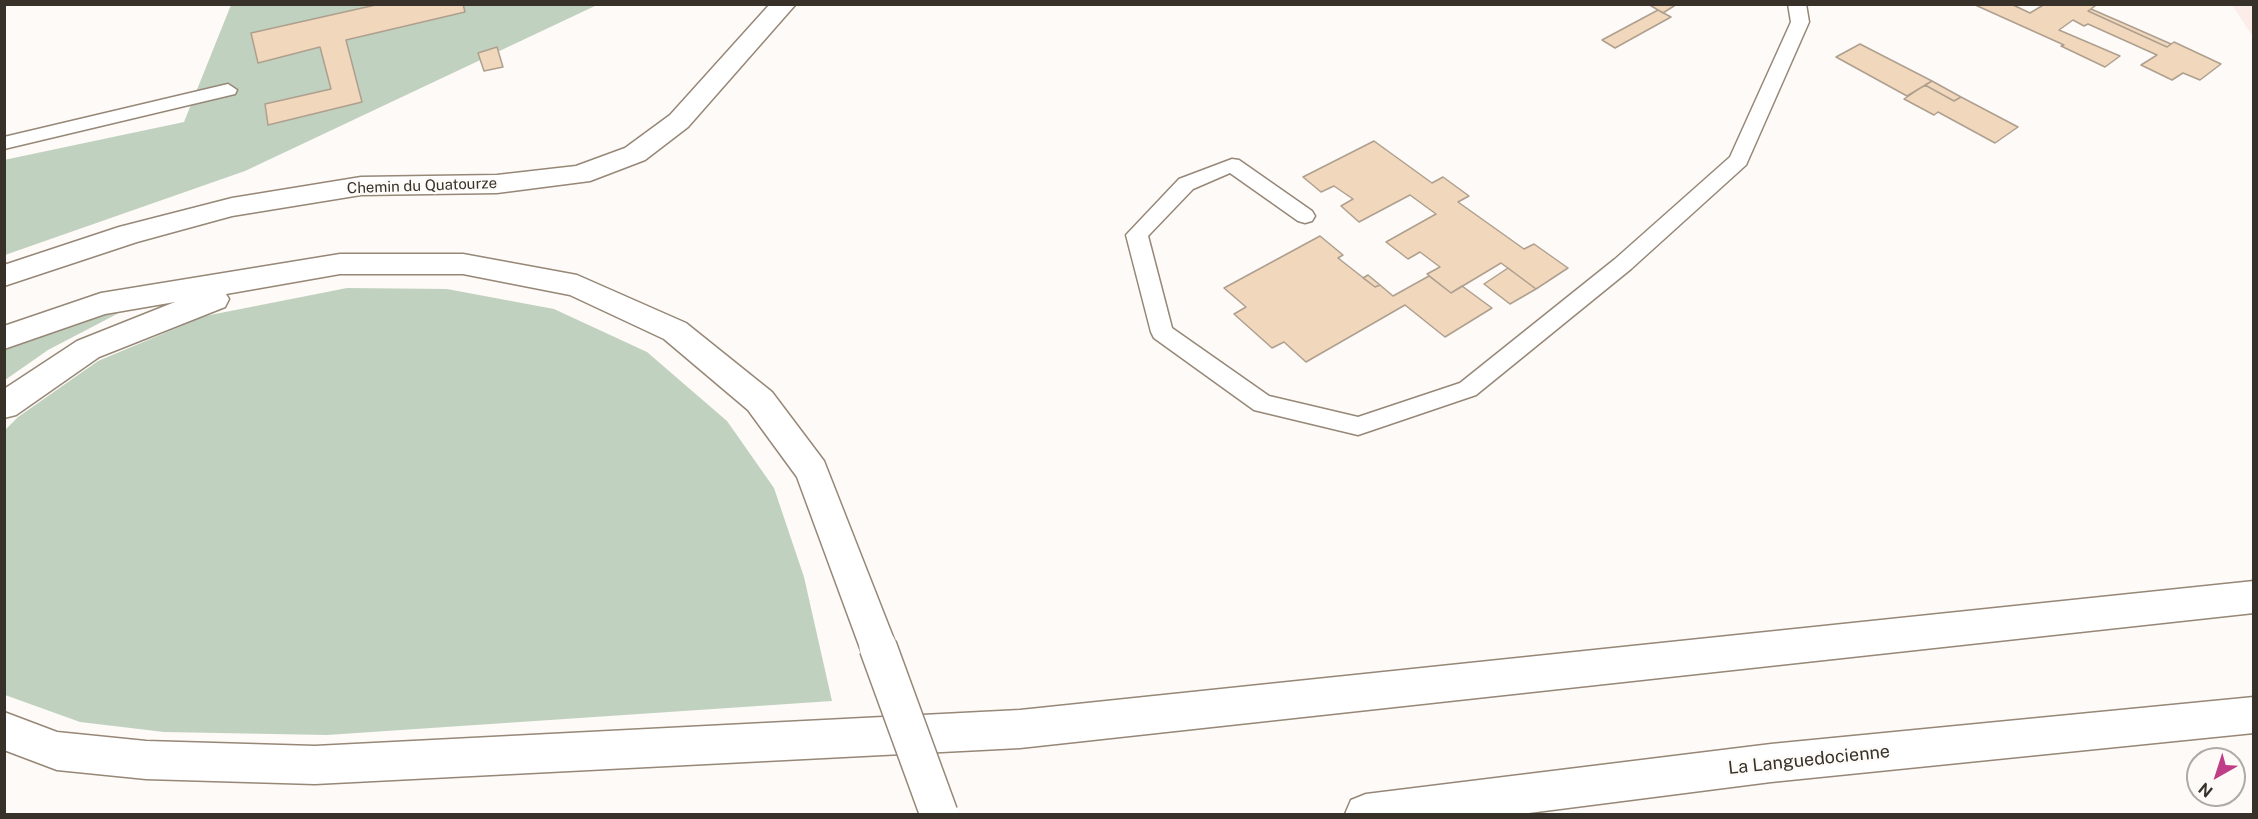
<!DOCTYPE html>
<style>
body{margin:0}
#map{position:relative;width:2258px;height:819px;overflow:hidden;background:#fdfaf7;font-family:"Public Sans",sans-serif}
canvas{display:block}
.frame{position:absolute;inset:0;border:6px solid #37312a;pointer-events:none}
.north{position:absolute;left:2186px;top:747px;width:60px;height:60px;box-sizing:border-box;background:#fdfaf7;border:2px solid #aeaaa5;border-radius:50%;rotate:219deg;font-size:16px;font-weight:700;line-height:24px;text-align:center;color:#37312a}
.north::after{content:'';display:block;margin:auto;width:21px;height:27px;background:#c03e86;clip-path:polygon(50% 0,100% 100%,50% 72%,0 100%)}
</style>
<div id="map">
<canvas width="2258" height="819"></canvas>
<div class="frame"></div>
<div class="north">N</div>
</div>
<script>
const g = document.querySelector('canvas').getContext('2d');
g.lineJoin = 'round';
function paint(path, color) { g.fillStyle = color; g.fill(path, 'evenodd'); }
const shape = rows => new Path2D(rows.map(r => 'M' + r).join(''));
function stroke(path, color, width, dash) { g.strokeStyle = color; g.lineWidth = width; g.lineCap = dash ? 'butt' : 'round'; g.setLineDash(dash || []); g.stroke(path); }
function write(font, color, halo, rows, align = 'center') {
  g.font = font + ' "Public Sans",sans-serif'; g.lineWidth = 4.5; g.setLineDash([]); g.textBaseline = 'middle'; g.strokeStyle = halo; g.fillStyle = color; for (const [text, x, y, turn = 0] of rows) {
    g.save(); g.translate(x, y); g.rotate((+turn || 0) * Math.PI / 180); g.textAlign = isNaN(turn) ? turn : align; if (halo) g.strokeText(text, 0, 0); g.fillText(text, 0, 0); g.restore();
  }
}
paint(shape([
 [2232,5,2253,5,2253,37]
]), '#fdede9');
paint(shape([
 [231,5,597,5,245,171,5,255,4,160,184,122],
 [347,288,447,289,554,309,647,352,727,421,774,488,804,577,832,701,327,735,164,732,80,722,5,695,5,430,18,417,98,361,205,316],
 [138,303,48,350,5,380,4,350]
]), '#c1d1bf');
const building = shape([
 [380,4,463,4,465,12,346,40,362,102,268,125,265,104,331,89,320,47,258,63,251,33,380,4],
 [1648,4,1677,4,1663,13,1648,4],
 [1973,4,2011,4,2030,13,2045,4,2091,4,2095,6,2088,11,2167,47,2174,42,2221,64,2200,80,2183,73,2172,80,2141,65,2157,55,2088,24,2084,26,2073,20,2059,30,2120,56,2105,67,2061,46,2064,45,1973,4],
 [2091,9,2121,22,2171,44,2167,47,2088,11,2091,9],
 [1658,10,1671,17,1615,48,1602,40,1658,10],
 [1860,44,1932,81,1907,96,1836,57,1860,44],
 [497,47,503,67,484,71,478,53,497,47],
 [1932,81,1961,97,1954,101,1925,85,1932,81],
 [1925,85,1954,101,1961,97,2018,127,1995,143,1938,112,1934,115,1904,99,1925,85],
 [1374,141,1432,183,1443,177,1469,196,1458,202,1524,249,1534,244,1568,268,1536,289,1501,263,1451,293,1427,274,1440,267,1420,252,1408,259,1386,242,1436,214,1410,195,1359,222,1341,206,1353,199,1334,186,1321,192,1303,177,1374,141],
 [1320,236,1343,255,1338,258,1375,287,1380,285,1393,296,1429,276,1451,293,1462,286,1492,308,1445,337,1405,305,1306,362,1284,342,1272,348,1234,314,1246,307,1224,288,1320,236],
 [1508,268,1536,289,1510,304,1484,284,1508,268],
 [1368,275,1380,285,1375,287,1363,278,1368,275]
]);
paint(building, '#f1d7bb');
stroke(building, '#ae9f8f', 1.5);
const lane = shape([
 [1788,4,1806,4,1809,22,1746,165,1631,269,1476,395,1358,435,1254,410,1154,338,1151,332,1126,235,1179,179,1232,159,1239,160,1312,211,1315,216,1312,221,1305,223,1298,221,1230,173,1193,189,1148,236,1172,328,1269,396,1358,417,1460,383,1615,259,1730,157,1791,22,1788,4],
 [228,84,237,90,235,94,4,149,4,137,228,84]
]);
const street = shape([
 [770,4,796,4,688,127,645,160,590,181,497,193,361,195,232,216,137,242,4,286,4,265,119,227,232,198,361,177,497,175,576,166,625,148,670,115,770,4]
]);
const highway = shape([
 [340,254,463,254,577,275,686,323,772,392,824,461,897,647,892,659,878,664,864,659,797,477,748,410,664,339,570,295,463,274,340,274,226,294,229,299,225,307,99,357,16,415,4,418,4,389,77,341,175,302,105,314,4,349,4,326,101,293,340,254],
 [2254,581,2254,613,1020,748,315,784,146,779,57,770,4,750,4,712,57,732,146,741,315,746,1020,710,2254,581],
 [2254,697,2254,733,1771,782,1521,814,1345,814,1351,800,1366,794,1771,744,2254,697]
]);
stroke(lane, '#968777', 3);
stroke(street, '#968777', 3);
stroke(highway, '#968777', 3);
paint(lane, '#fff');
paint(street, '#fff');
paint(highway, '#fff');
const highwayBridge = shape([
 [878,647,939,814]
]);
stroke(highwayBridge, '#968777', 40, []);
stroke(highwayBridge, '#fff', 37);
write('15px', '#37312a', '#fdfaf7', [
 ["Chemin du Quatourze",422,186,-2]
]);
write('18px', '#37312a', '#fdfaf7', [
 ["La Languedocienne",1809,760,-6]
]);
</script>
